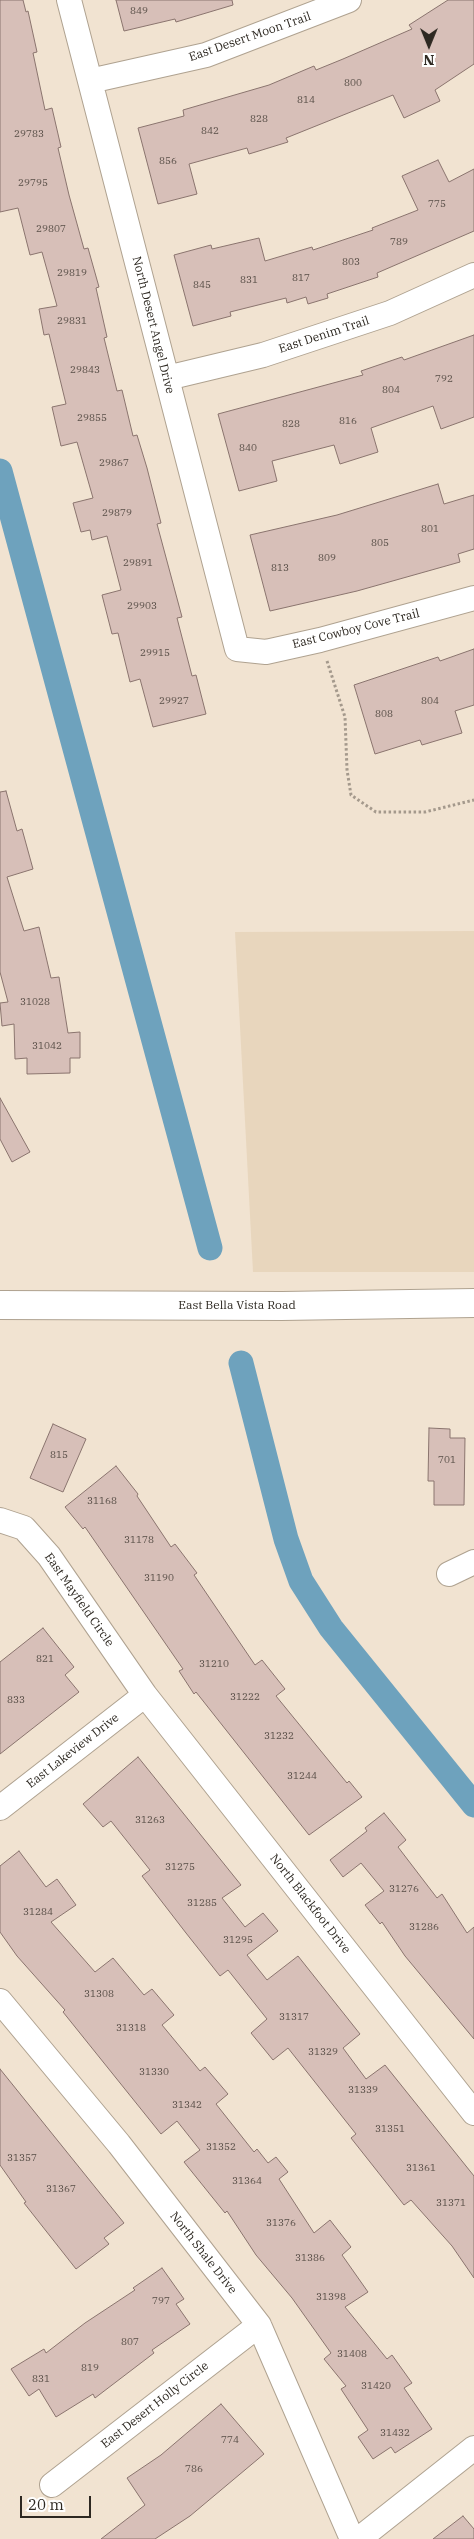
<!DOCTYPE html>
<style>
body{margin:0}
#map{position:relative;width:474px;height:2539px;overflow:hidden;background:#f1e3d1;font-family:"IBM Plex Serif",serif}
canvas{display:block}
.north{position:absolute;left:404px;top:20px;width:50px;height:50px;-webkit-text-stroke:4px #fff;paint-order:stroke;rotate:180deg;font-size:14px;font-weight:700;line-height:20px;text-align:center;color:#2d2821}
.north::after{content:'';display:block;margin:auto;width:18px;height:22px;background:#2d2821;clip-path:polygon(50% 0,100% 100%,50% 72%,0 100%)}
.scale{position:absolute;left:20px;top:2496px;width:71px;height:22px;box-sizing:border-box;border:2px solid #2d2821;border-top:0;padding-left:6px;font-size:15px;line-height:18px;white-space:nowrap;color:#2d2821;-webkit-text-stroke:4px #fff;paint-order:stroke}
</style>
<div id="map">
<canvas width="474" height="2539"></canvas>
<div class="north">N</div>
<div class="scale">20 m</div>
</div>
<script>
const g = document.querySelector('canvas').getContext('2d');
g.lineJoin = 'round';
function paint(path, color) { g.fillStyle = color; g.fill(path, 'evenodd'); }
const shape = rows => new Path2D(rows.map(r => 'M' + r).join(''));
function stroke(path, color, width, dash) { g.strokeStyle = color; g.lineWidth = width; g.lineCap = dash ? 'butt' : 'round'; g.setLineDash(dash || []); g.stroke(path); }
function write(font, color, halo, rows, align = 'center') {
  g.font = font + ' "IBM Plex Serif",serif'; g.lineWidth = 4.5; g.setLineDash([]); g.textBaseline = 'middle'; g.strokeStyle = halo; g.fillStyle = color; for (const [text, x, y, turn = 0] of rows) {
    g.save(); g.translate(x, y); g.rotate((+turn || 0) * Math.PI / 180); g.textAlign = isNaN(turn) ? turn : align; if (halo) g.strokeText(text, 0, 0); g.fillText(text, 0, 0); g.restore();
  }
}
paint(shape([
 [474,931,474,1272,253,1272,235,932]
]), '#e8d6bd');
stroke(shape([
 [0,471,210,1248],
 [241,1363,286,1539,301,1581,331,1628,474,1805]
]), '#6ea2bd', 25);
const building = shape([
 [0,0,23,0,26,12,28,11,37,52,33,53,45,110,52,108,61,147,58,148,69,195,84,249,88,248,99,287,96,288,107,337,104,338,117,391,122,390,133,436,137,435,147,468,161,523,157,524,182,617,177,618,192,676,196,675,206,714,153,727,140,679,130,682,118,633,112,634,102,595,121,590,107,536,92,540,90,530,81,532,73,503,93,498,77,442,61,446,52,407,66,404,49,334,44,335,39,309,57,306,42,252,30,255,18,208,0,212,0,0],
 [116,0,232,0,233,5,176,22,175,19,124,31,116,0],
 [448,0,474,0,474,64,435,90,440,101,404,118,393,95,286,138,288,142,249,154,247,148,189,164,197,194,158,204,138,128,184,116,183,110,269,85,314,66,316,70,343,59,412,29,409,25,448,0],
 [438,160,449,182,474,169,474,231,377,273,378,277,327,294,328,298,308,304,306,297,287,303,286,298,230,312,231,316,193,326,174,255,211,245,212,249,259,238,265,261,312,247,313,250,373,230,372,228,418,210,402,176,438,160],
 [474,335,474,417,441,429,433,406,371,428,378,452,340,464,334,445,272,461,277,481,239,491,218,414,363,375,361,371,402,357,404,360,474,335],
 [438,484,444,504,474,495,474,549,458,554,460,562,357,591,270,611,250,535,337,515,438,484],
 [474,649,474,705,455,711,462,733,422,745,420,740,375,754,354,685,438,657,440,661,474,649],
 [6,791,17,831,22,829,33,869,7,877,24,931,39,927,51,978,59,977,68,1033,80,1032,80,1058,70,1058,70,1073,27,1074,27,1058,15,1059,14,1024,2,1026,0,1003,8,1002,0,972,0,792,6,791],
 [0,1098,30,1152,12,1162,0,1139,0,1098],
 [53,1424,86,1439,63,1492,30,1478,53,1424],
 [429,1428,450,1429,450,1438,465,1438,464,1505,434,1505,434,1481,428,1481,429,1428],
 [116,1466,138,1494,137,1496,171,1547,175,1544,197,1573,194,1575,255,1665,262,1660,285,1689,276,1696,347,1783,349,1781,362,1797,309,1835,196,1692,194,1694,179,1671,183,1669,85,1527,83,1529,65,1507,116,1466],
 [43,1628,74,1667,65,1675,79,1692,0,1754,0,1662,43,1628],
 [138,1757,241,1885,222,1898,245,1927,263,1913,278,1931,247,1955,267,1980,298,1956,360,2034,343,2048,366,2079,385,2065,474,2176,474,2278,452,2246,411,2200,404,2205,351,2138,356,2134,288,2048,273,2060,251,2033,267,2019,228,1970,220,1976,186,1933,142,1876,150,1870,111,1821,103,1827,83,1804,138,1757],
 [384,1813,406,1840,398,1847,437,1898,442,1894,467,1933,474,1927,474,2039,405,1956,382,1922,380,1924,365,1905,384,1891,361,1863,343,1877,330,1860,367,1831,365,1828,384,1813],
 [19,1851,46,1887,57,1879,76,1905,51,1922,95,1972,113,1958,144,1995,152,1989,174,2015,162,2025,200,2071,205,2067,228,2094,216,2104,254,2152,257,2149,268,2163,276,2157,288,2172,279,2179,314,2233,330,2220,351,2247,342,2255,368,2292,345,2307,387,2359,392,2355,412,2383,404,2388,432,2429,395,2453,391,2447,373,2459,358,2437,368,2430,341,2389,346,2386,324,2359,331,2353,292,2298,256,2255,227,2211,225,2213,184,2162,200,2150,177,2121,161,2134,63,2012,65,2010,17,1956,0,1932,0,1866,19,1851],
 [0,2069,124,2223,104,2238,109,2244,76,2269,24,2203,26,2202,0,2165,0,2069],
 [162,2268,184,2299,176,2304,190,2324,152,2350,154,2353,95,2398,93,2394,56,2417,39,2389,29,2396,11,2369,44,2349,46,2353,85,2323,135,2290,133,2288,162,2268],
 [221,2404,264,2454,190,2516,155,2539,101,2539,145,2505,127,2478,161,2455,221,2404],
 [463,2516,474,2529,474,2539,433,2539,463,2516]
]);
paint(building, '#d7bfb8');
stroke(building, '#8a746e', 1);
const street = shape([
 [69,0,237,649,266,652,320,640,474,598],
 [90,81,206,55,349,0],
 [167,378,263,355,390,313,474,275],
 [0,1520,24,1528,49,1556,145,1695,474,2113],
 [449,1574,474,1562],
 [0,1808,145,1695],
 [0,2001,119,2144,259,2325,352,2539],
 [52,2485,259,2325],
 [359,2539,474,2448]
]);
const secondary = shape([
 [0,1305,282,1306,474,1303]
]);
stroke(street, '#afa290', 26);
stroke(secondary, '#afa290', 30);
stroke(shape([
 [327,661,345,717,347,770,351,795,376,812,425,812,474,800]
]), '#a4998c', 3, [2.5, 2.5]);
stroke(street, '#fff', 24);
stroke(secondary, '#fff', 28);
write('10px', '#584e47', null, [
 ["849",139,11],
 ["800",353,83],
 ["814",306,100],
 ["828",259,119],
 ["842",210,131],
 ["29783",29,134],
 ["856",168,161],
 ["29795",33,183],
 ["775",437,204],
 ["29807",51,229],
 ["789",399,242],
 ["803",351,262],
 ["29819",72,273],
 ["817",301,278],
 ["831",249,280],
 ["845",202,285],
 ["29831",72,321],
 ["29843",85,370],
 ["792",444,379],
 ["804",391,390],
 ["29855",92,418],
 ["816",348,421],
 ["828",291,424],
 ["840",248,448],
 ["29867",114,463],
 ["29879",117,513],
 ["801",430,529],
 ["805",380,543],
 ["809",327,558],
 ["29891",138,563],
 ["813",280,568],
 ["29903",142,606],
 ["29915",155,653],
 ["29927",174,701],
 ["804",430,701],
 ["808",384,714],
 ["31028",35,1002],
 ["31042",47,1046],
 ["815",59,1455],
 ["701",447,1460],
 ["31168",102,1501],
 ["31178",139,1540],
 ["31190",159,1578],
 ["821",45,1659],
 ["31210",214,1664],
 ["31222",245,1697],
 ["833",16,1700],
 ["31232",279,1736],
 ["31244",302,1776],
 ["31263",150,1820],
 ["31275",180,1867],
 ["31276",404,1889],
 ["31285",202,1903],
 ["31284",38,1912],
 ["31286",424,1927],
 ["31295",238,1940],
 ["31308",99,1994],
 ["31317",294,2017],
 ["31318",131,2028],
 ["31329",323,2052],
 ["31330",154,2072],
 ["31339",363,2090],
 ["31342",187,2105],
 ["31351",390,2129],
 ["31352",221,2147],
 ["31357",22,2158],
 ["31361",421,2168],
 ["31364",247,2181],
 ["31367",61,2189],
 ["31371",451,2203],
 ["31376",281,2223],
 ["31386",310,2258],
 ["31398",331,2297],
 ["797",161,2301],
 ["807",130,2342],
 ["31408",352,2354],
 ["819",90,2368],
 ["831",41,2379],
 ["31420",376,2386],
 ["31432",395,2433],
 ["774",230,2440],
 ["786",194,2469]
]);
write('12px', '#2d2821', '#fff', [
 ["East Desert Moon Trail",250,37,-19],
 ["North Desert Angel Drive",153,325,76],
 ["East Denim Trail",324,335,-18],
 ["East Cowboy Cove Trail",356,629,-14],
 ["East Bella Vista Road",237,1306],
 ["East Mayfield Circle",79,1600,55],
 ["East Lakeview Drive",73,1751,-38],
 ["North Blackfoot Drive",310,1904,52],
 ["North Shale Drive",203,2253,52],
 ["East Desert Holly Circle",155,2405,-38]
]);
</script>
